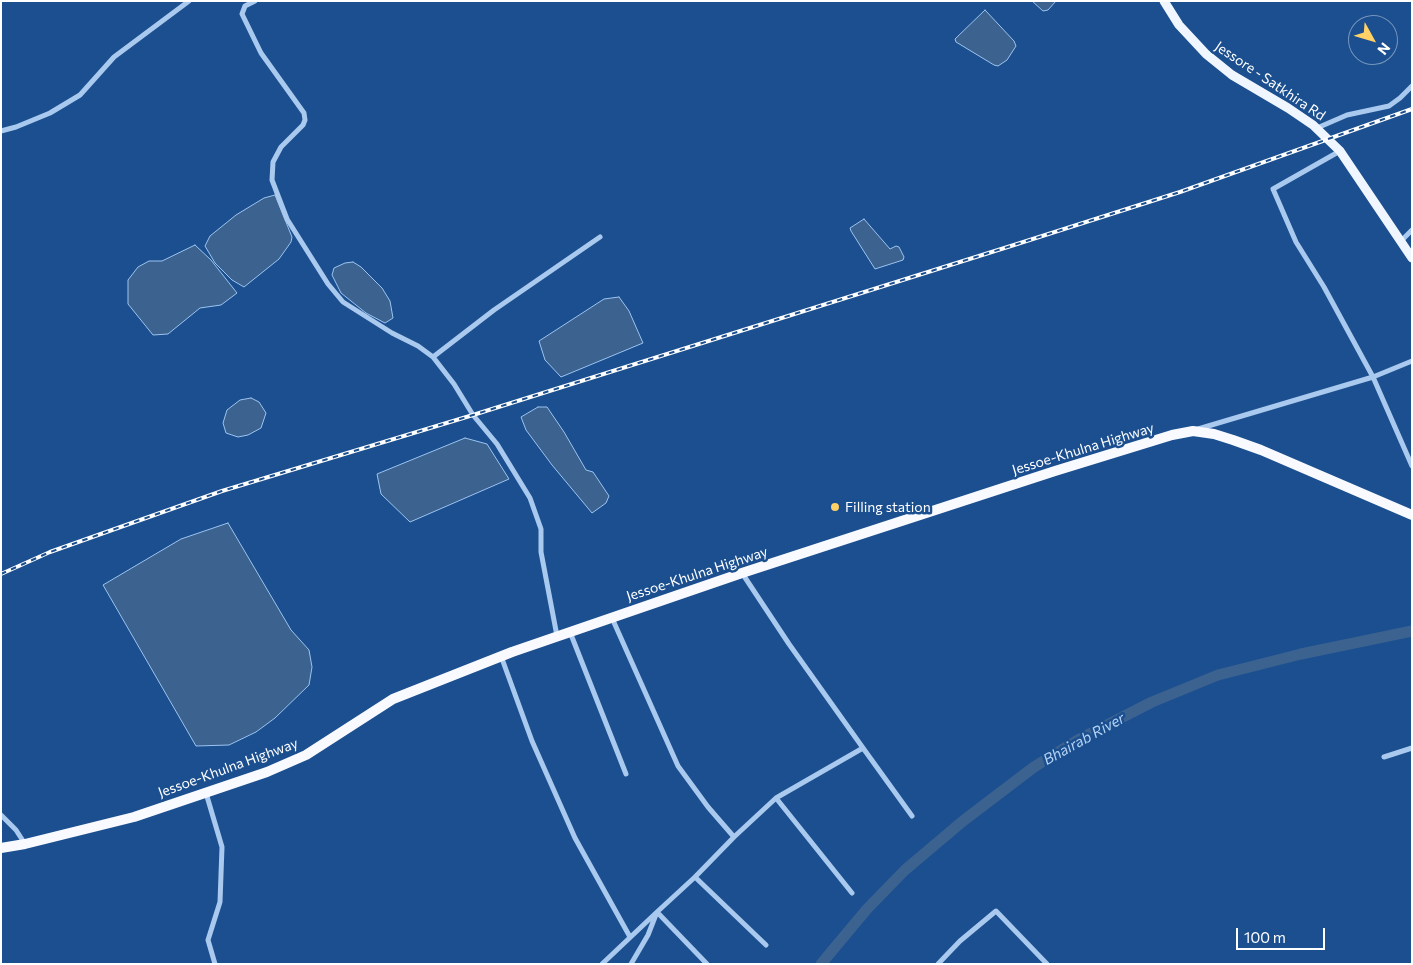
<!DOCTYPE html>
<style>
body{margin:0}
#map{position:relative;width:1413px;height:965px;overflow:hidden;background:#1b4f8f;font-family:Commissioner,sans-serif}
canvas{display:block}
.frame{position:absolute;inset:0;border:2px solid #fff;pointer-events:none}
.north{position:absolute;left:1348px;top:15px;width:50px;height:50px;box-sizing:border-box;background:#1b4f8f;border:1px solid #7695bc;border-radius:50%;rotate:129deg;font-size:14px;font-weight:700;line-height:20px;text-align:center;color:#fff}
.north::after{content:'';display:block;margin:auto;width:18px;height:22px;background:#ffd166;clip-path:polygon(50% 0,100% 100%,50% 72%,0 100%)}
.scale{position:absolute;left:1236px;top:928px;width:89px;height:22px;box-sizing:border-box;border:2px solid #fff;border-top:0;padding-left:6px;font-size:15px;line-height:18px;white-space:nowrap;color:#fff;-webkit-text-stroke:4px #1b4f8f;paint-order:stroke}
</style>
<div id="map">
<canvas width="1413" height="965"></canvas>
<div class="frame"></div>
<div class="north">N</div>
<div class="scale">100 m</div>
</div>
<script>
const g = document.querySelector('canvas').getContext('2d');
g.lineJoin = 'round';
function paint(path, color) { g.fillStyle = color; g.fill(path, 'evenodd'); }
const shape = rows => new Path2D(rows.map(r => 'M' + r).join(''));
function stroke(path, color, width, dash) { g.strokeStyle = color; g.lineWidth = width; g.lineCap = dash ? 'butt' : 'round'; g.setLineDash(dash || []); g.stroke(path); }
function write(font, color, halo, rows, align = 'center') {
  g.font = font + ' Commissioner,sans-serif'; g.lineWidth = 5; g.setLineDash([]); g.textBaseline = 'middle'; g.strokeStyle = halo; g.fillStyle = color; for (const [text, x, y, turn = 0] of rows) {
    g.save(); g.translate(x, y); g.rotate((+turn || 0) * Math.PI / 180); g.textAlign = isNaN(turn) ? turn : align; if (halo) g.strokeText(text, 0, 0); g.fillText(text, 0, 0); g.restore();
  }
}
const water = shape([
 [1032,1,1056,1,1048,10,1043,11,1032,1],
 [985,10,1014,41,1016,46,1007,60,998,66,994,65,956,42,955,39,985,10],
 [275,195,292,237,291,242,279,259,244,287,232,280,215,263,205,246,210,236,236,215,264,198,275,195],
 [864,219,890,249,896,246,899,247,904,257,903,260,875,269,851,231,850,228,864,219],
 [195,245,211,260,237,293,221,305,200,308,168,334,153,335,128,304,128,280,138,267,149,261,162,261,195,245],
 [353,262,361,267,382,288,390,301,393,318,385,323,366,313,341,293,332,275,334,268,345,263,353,262],
 [619,297,629,311,643,343,561,377,545,360,539,341,604,299,619,297],
 [251,398,259,402,266,413,261,428,248,435,238,437,226,433,223,423,227,410,240,400,251,398],
 [538,407,547,407,564,432,586,470,593,472,609,496,606,503,592,513,552,465,526,430,521,417,538,407],
 [465,438,487,444,509,479,410,522,381,494,377,474,465,438],
 [228,523,291,630,309,650,312,667,309,685,275,718,256,732,229,745,196,746,103,585,181,539,228,523]
]);
paint(water, '#3c6290');
stroke(water, '#9cc4f0', 1);
stroke(shape([
 [821,964,867,909,905,870,963,821,1034,767,1078,740,1152,702,1218,675,1301,654,1412,631]
]), '#3c6290', 11);
stroke(shape([
 [255,1,245,6,242,14,261,53,304,113,305,120,303,125,281,147,273,162,272,180,287,219,328,284,343,302,392,333,418,346,433,357,454,384,473,415,497,444,530,498,541,529,541,552,557,636],
 [1317,128,1347,115,1389,106,1400,98,1412,86],
 [1,131,16,127,50,113,80,95,114,57,189,1],
 [1340,151,1273,189,1296,242,1324,287,1373,377,1412,466],
 [1401,241,1412,230],
 [433,357,494,310,600,237],
 [1198,429,1373,377,1412,361],
 [742,573,789,644,863,748,776,798],
 [612,618,678,766,708,807,734,837,776,798,852,893],
 [570,632,626,774],
 [501,656,532,741,575,838,630,937],
 [863,748,912,816],
 [1384,757,1412,748],
 [206,793,222,847,220,902,208,940,215,964],
 [1,815,16,830,25,844],
 [734,837,695,877,766,945],
 [695,877,657,912,707,964],
 [602,964,657,912,648,935,631,964],
 [938,964,960,941,996,911,1047,964]
]), '#a9c9ee', 5);
stroke(shape([
 [1164,1,1179,25,1206,54,1232,75,1288,108,1313,125,1340,151,1412,258]
]), '#f0f6ff', 9);
stroke(shape([
 [1,848,25,844,134,817,267,772,306,755,393,699,512,652,742,573,1055,471,1172,435,1193,431,1214,434,1233,440,1261,450,1412,515]
]), '#f8faff', 10);
const rail = shape([
 [1,574,50,552,222,491,473,415,1014,245,1180,192,1412,109]
]);
stroke(rail, '#fff', 4);
stroke(rail, '#1b4f8f', 2, [5.5]);
for (const [x, y, r, color] of [
 [835,507,5,"#ffd166"]
]) { const dot = new Path2D(); dot.arc(x, y, r, 0, 2 * Math.PI); g.fillStyle = color; g.fill(dot); stroke(dot, '#1b4f8f', 2); }
write('14px', '#fff', '#1b4f8f', [
 ["Jessore - Satkhira Rd",1270,81,34],
 ["Jessoe-Khulna Highway",1083,449,-17],
 ["Jessoe-Khulna Highway",697,574,-18],
 ["Jessoe-Khulna Highway",228,768,-20]
]);
write('14px', '#fff', '#1b4f8f', [
 ["Filling station",845,507]
], 'left');
write('italic 15px', '#b5d3f5', '#1b4f8f', [
 ["Bhairab River",1084,739,-29]
]);
</script>
